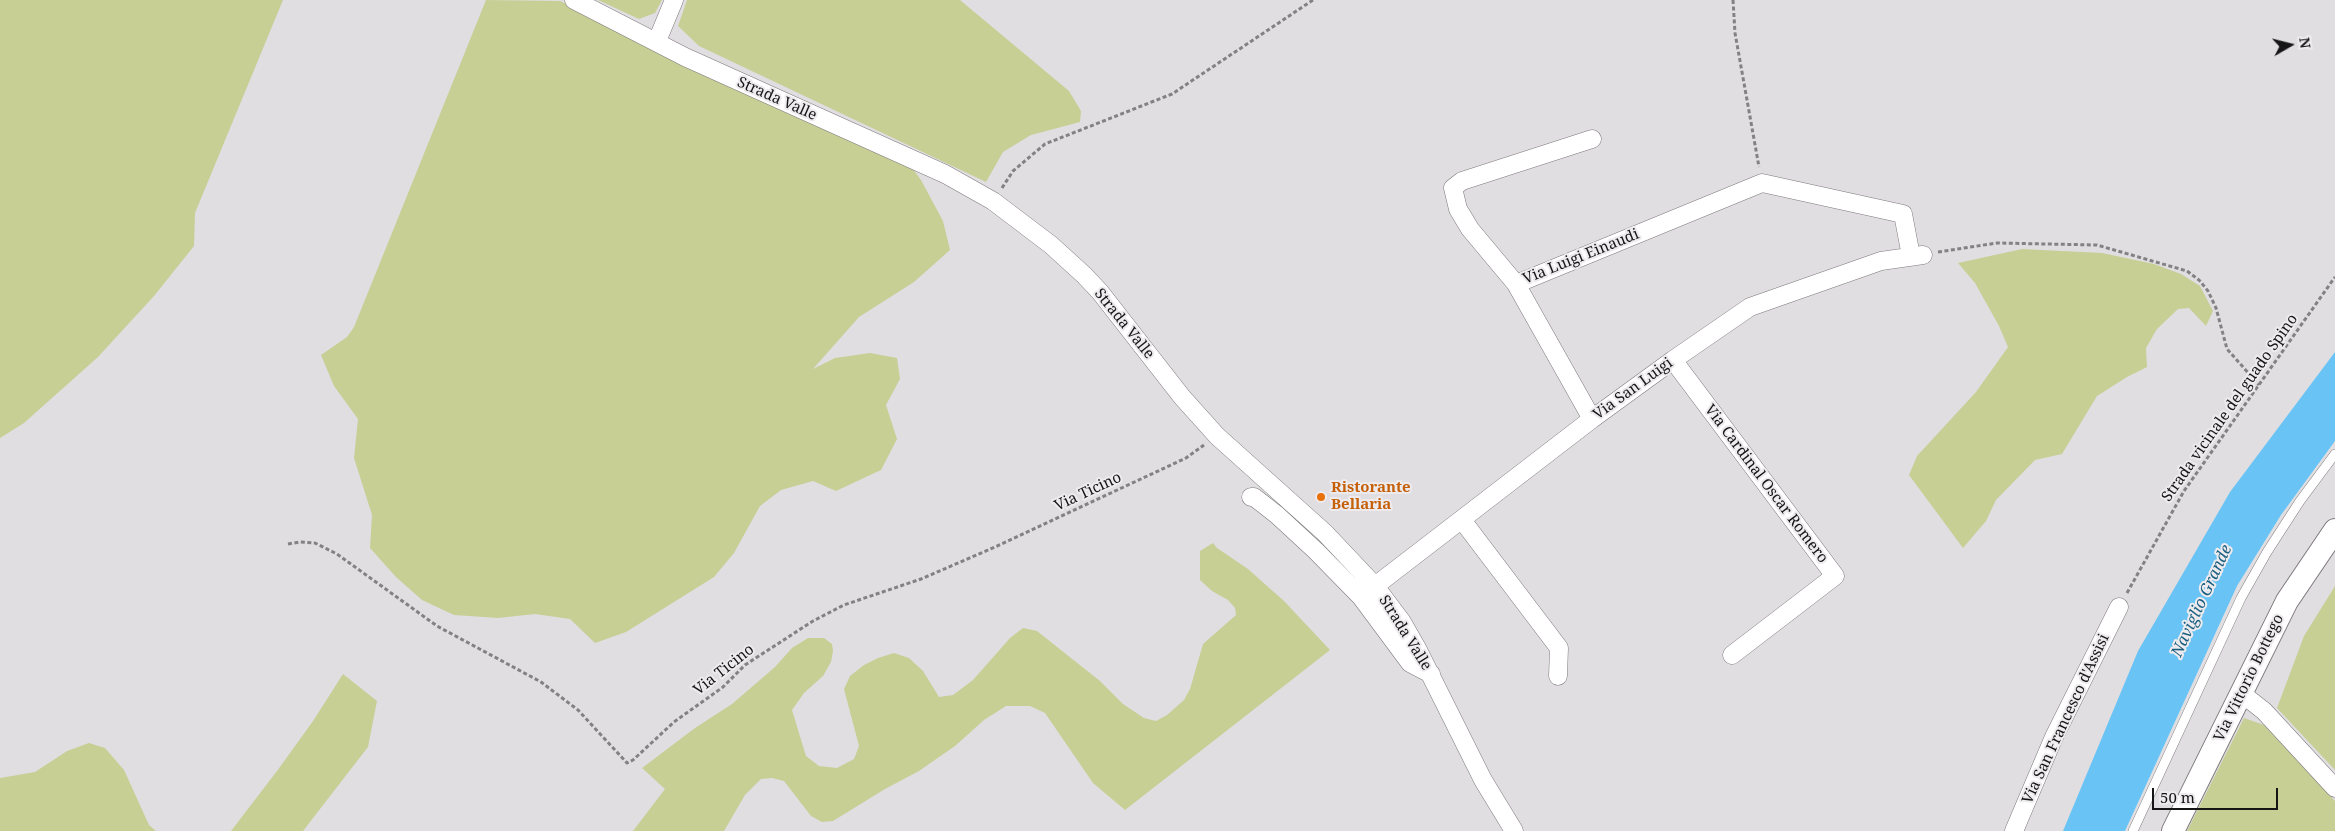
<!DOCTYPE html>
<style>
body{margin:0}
#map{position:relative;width:2335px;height:831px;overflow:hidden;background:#e1dee1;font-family:"Noto Serif",serif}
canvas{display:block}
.north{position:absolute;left:2265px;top:20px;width:50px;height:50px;-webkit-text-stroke:4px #eeebee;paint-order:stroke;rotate:82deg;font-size:14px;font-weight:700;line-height:20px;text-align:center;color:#161516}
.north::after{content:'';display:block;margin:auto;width:18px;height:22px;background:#161516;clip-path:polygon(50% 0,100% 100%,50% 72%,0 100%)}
.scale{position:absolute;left:2152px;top:788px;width:126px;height:22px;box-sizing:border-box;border:2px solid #161516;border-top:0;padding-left:6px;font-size:15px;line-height:18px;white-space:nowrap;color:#161516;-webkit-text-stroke:4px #eeebee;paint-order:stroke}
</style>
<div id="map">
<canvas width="2335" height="831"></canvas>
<div class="north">N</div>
<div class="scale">50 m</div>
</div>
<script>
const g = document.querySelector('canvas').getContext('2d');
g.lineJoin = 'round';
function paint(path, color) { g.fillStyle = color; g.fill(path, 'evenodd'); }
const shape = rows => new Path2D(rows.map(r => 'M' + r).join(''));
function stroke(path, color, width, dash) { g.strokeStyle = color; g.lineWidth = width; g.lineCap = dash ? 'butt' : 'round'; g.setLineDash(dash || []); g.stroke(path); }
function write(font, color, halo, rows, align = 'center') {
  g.font = font + ' "Noto Serif",serif'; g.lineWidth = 4; g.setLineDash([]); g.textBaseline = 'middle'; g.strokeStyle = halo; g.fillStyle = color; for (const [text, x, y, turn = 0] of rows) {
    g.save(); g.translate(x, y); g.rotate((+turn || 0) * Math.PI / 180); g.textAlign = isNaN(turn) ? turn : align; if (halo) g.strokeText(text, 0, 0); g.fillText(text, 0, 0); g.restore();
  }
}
paint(shape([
 [0,0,283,0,195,213,194,246,154,296,98,357,24,423,0,438],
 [486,0,560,1,907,161,921,180,943,221,950,250,914,282,859,317,813,369,835,358,870,353,897,358,900,379,886,405,897,439,881,470,836,491,813,481,781,490,760,506,734,553,714,577,626,632,595,643,570,619,535,614,498,618,454,615,422,600,396,577,370,548,372,515,354,458,358,419,334,386,321,355,347,337,354,327],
 [598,0,662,0,655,13,639,19],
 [687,0,960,0,1069,91,1081,111,1080,122,1031,135,1003,152,986,182,699,46,678,26],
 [2022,249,2102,253,2154,264,2181,274,2200,286,2213,311,2206,326,2189,308,2178,309,2157,329,2146,348,2147,367,2127,377,2097,396,2062,454,2035,460,1996,500,1986,521,1963,548,1909,475,1917,456,1976,392,2008,347,1999,326,1975,283,1958,263],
 [1213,543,1217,548,1248,569,1284,601,1330,650,1125,810,1093,783,1045,713,1030,706,1006,706,984,720,955,746,919,771,885,789,833,821,822,822,811,816,784,781,772,778,761,779,745,795,724,831,633,831,665,789,642,768,695,728,732,704,775,667,792,648,808,638,824,638,832,644,833,651,831,662,823,676,804,693,792,710,806,756,819,766,837,768,854,759,859,746,844,689,850,676,864,665,878,658,894,653,909,658,923,671,939,697,953,695,973,680,1010,638,1023,628,1037,631,1100,681,1123,704,1144,718,1156,721,1167,715,1184,700,1190,689,1203,644,1236,615,1235,608,1228,600,1212,591,1200,580,1200,551],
 [2335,586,2335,770,2277,708,2304,636],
 [343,674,377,701,368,747,303,831,231,831,277,771,313,721],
 [2244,718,2264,725,2335,801,2335,831,2187,831],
 [89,743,105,748,124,770,149,825,156,831,0,831,0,778,35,772,67,751]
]), '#c7cf95');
paint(shape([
 [2335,352,2335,441,2281,515,2237,586,2125,831,2063,831,2138,651,2230,492]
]), '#69c4f5');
const service = shape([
 [2133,831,2241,598,2267,552,2300,501,2335,454]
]);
const minor = shape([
 [574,0,685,57,945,174,993,201,1051,245,1084,275,1100,292,1182,397,1217,436,1325,533,1375,586,1402,622,1418,650,1483,780,1514,831],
 [657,41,674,0],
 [1516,284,1470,229,1458,209,1453,188,1462,181,1592,139],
 [1673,360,1835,576,1732,655],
 [1592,419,1516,284,1762,183,1903,214,1911,256],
 [1251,497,1254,497,1277,515,1316,551,1361,597,1410,663,1431,674],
 [1462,520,1559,648,1558,676],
 [1375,586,1592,419,1673,360,1750,307,1881,261,1923,255],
 [2241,693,2264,711,2335,788],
 [2014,831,2054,737,2119,607]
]);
const tertiary = shape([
 [2173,831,2287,601,2335,530]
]);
stroke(service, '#7d797d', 10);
stroke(minor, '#7d797d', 19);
stroke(tertiary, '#7d797d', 24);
stroke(shape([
 [1733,0,1735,33,1759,167],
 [1002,188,1013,171,1045,144,1172,94,1313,0],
 [1938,252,1997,243,2097,245,2187,271,2199,280,2208,291,2216,308,2227,349,2259,385],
 [288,544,300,542,315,543,337,554,437,626,541,682,578,710,627,763,633,760,674,722,723,687,745,665,813,621,844,605,921,579,995,547,1186,458,1204,445],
 [2127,593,2184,491,2335,277]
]), '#838183', 3, [4, 2.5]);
stroke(service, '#fff', 9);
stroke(minor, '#fff', 18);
stroke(tertiary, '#fff', 22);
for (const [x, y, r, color] of [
 [1321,497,5,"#e8710a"]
]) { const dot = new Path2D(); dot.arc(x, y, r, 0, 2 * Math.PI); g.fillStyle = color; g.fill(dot); stroke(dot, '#eeebee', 2); }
write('15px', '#161516', '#eeebee', [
 ["Strada Valle",777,99,24],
 ["Via Luigi Einaudi",1581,257,-22],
 ["Strada Valle",1124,324,51],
 ["Via San Luigi",1633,389,-36],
 ["Strada vicinale del guado Spino",2230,408,-55],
 ["Via Cardinal Oscar Romero",1766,484,53],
 ["Via Ticino",1088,492,-25],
 ["Strada Valle",1405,633,58],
 ["Via Ticino",724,670,-38],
 ["Via Vittorio Bottego",2249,678,-64],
 ["Via San Francesco d'Assisi",2066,719,-65]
]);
write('bold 15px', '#c56008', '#eeebee', [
 ["Ristorante",1331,488],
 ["Bellaria",1331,505]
], 'left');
write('italic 16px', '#1a5f80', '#eeebee', [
 ["Naviglio Grande",2202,601,-65]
]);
</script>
